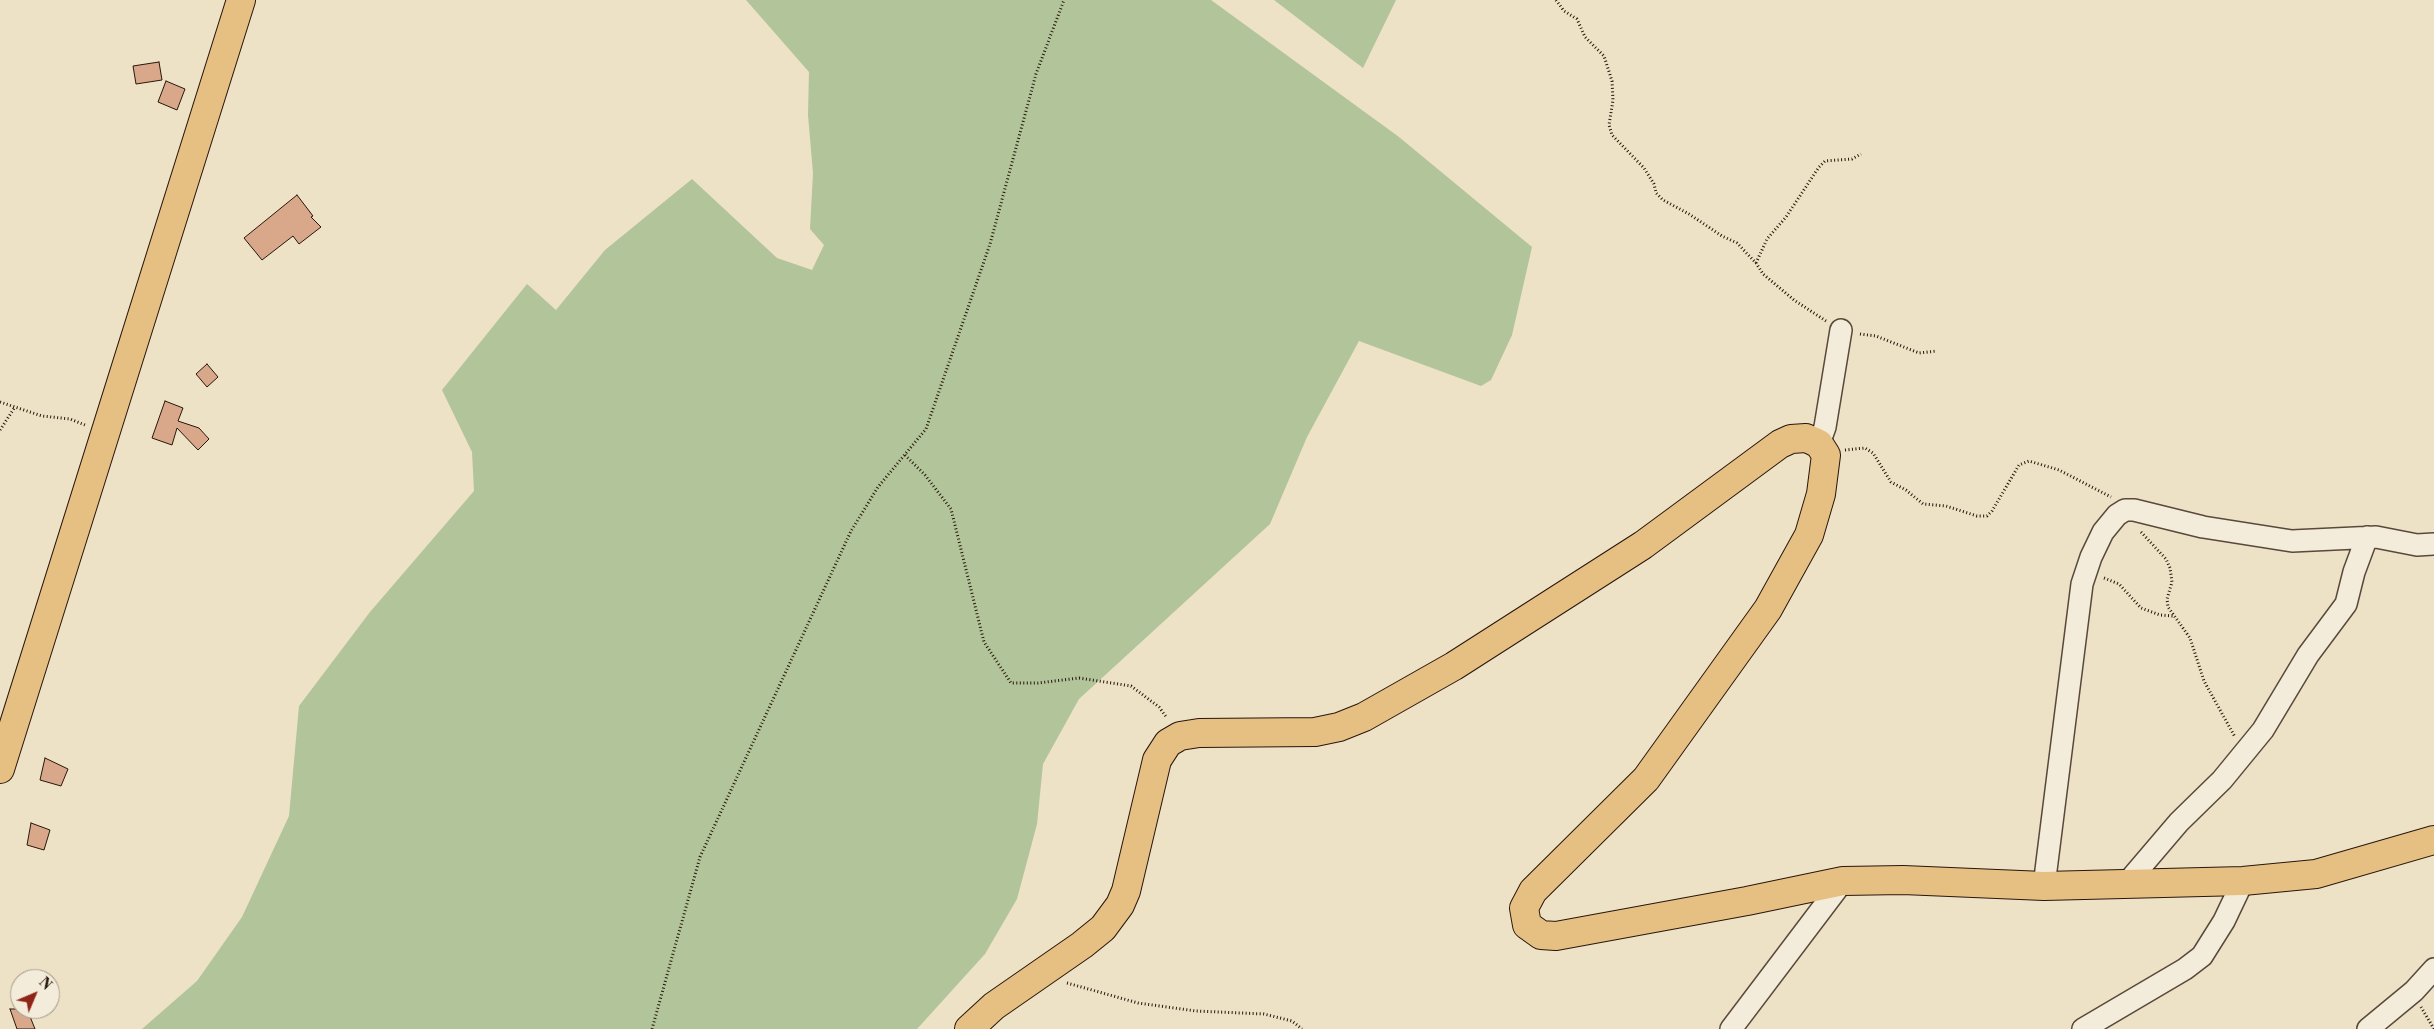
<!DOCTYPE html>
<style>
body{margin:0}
#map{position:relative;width:2434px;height:1029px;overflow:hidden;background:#ede1c6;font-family:"Libre Bodoni",serif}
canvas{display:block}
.north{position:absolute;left:10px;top:969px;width:50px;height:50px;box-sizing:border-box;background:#f3ecda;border:1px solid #a29688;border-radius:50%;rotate:45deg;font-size:14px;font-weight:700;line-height:20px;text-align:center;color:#28160c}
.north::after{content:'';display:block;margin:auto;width:18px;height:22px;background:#8f2418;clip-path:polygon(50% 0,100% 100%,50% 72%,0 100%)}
</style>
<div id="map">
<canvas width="2434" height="1029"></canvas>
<div class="north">N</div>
</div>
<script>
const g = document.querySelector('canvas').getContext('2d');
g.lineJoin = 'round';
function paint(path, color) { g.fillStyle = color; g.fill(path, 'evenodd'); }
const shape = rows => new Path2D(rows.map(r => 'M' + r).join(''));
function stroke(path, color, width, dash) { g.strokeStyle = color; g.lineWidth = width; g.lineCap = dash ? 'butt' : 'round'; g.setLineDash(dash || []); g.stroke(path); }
paint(shape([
 [746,0,1211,0,1399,137,1532,247,1512,335,1491,380,1481,386,1359,341,1307,437,1270,524,1079,699,1043,764,1037,824,1017,899,985,954,917,1029,142,1029,197,981,242,917,289,816,299,706,370,612,474,491,472,452,442,390,527,284,556,310,605,250,692,179,777,258,812,270,824,245,810,229,813,173,808,115,809,72],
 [1274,0,1396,0,1363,68]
]), '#b2c499');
const building = shape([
 [159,62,162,80,136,84,133,66,159,62],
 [166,81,185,89,177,110,158,102,166,81],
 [297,195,313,216,311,217,321,227,299,244,293,236,262,260,244,238,297,195],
 [207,364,218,377,207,387,196,374,207,364],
 [165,401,183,408,178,421,199,428,209,439,198,450,177,428,172,445,152,438,165,401],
 [45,758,68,769,61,786,40,780,45,758],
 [31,823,50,830,44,850,27,845,31,823],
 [10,1009,27,1009,35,1029,17,1029,10,1009]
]);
paint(building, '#d9a88a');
stroke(building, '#28160c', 1);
const minor = shape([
 [1819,444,1825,427,1841,330],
 [2127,883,2179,822,2222,780,2263,730,2308,655,2346,604,2354,572,2367,537],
 [2044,886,2082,584,2091,557,2103,532,2117,515,2125,510,2134,510,2203,527,2292,541,2376,537,2417,545,2434,544],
 [1731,1029,1843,881],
 [2083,1029,2185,969,2202,956,2224,921,2243,881],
 [2368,1029,2414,991,2434,969]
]);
const major = shape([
 [0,769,241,0],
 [969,1029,994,1006,1082,945,1103,928,1120,905,1126,891,1157,760,1168,743,1180,736,1199,733,1315,732,1339,727,1364,717,1454,666,1643,545,1780,444,1791,439,1806,438,1813,441,1819,444,1826,455,1821,494,1809,535,1768,609,1646,779,1533,891,1524,908,1527,925,1541,935,1556,936,1747,901,1843,881,1903,880,2044,886,2243,881,2316,874,2434,840]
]);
stroke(minor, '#59493a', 24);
stroke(major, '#28160c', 30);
stroke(shape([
 [1556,0,1564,11,1577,19,1585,37,1604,56,1612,81,1613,100,1609,125,1612,135,1644,168,1654,184,1656,193,1663,200,1689,214,1722,236,1737,243,1756,263,1763,274,1794,300,1826,321],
 [1756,263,1767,239,1786,217,1819,167,1825,161,1852,159,1861,154],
 [1860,334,1876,336,1919,353,1937,351],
 [0,402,42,416,70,419,85,425],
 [0,430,15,407],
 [1845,450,1865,448,1873,453,1891,482,1906,490,1923,504,1946,506,1977,516,1987,516,1992,511,2019,465,2029,461,2059,470,2111,497],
 [905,455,925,475,951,509,984,642,1011,683,1038,683,1079,678,1131,686,1159,707,1167,718],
 [2141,532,2166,559,2170,568,2172,582,2167,599,2168,607,2190,638,2204,681,2235,737],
 [2104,578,2119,584,2141,608,2160,615,2173,616],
 [1067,983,1138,1003,1196,1011,1264,1014,1292,1021,1302,1029],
 [2421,1007,2434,1029],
 [652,1029,700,857,851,531,878,487,926,429,990,244,1036,74,1064,0]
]), '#28160c', 3, [1, 2.5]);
stroke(minor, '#f3ecda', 21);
stroke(major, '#e6c083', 28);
</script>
